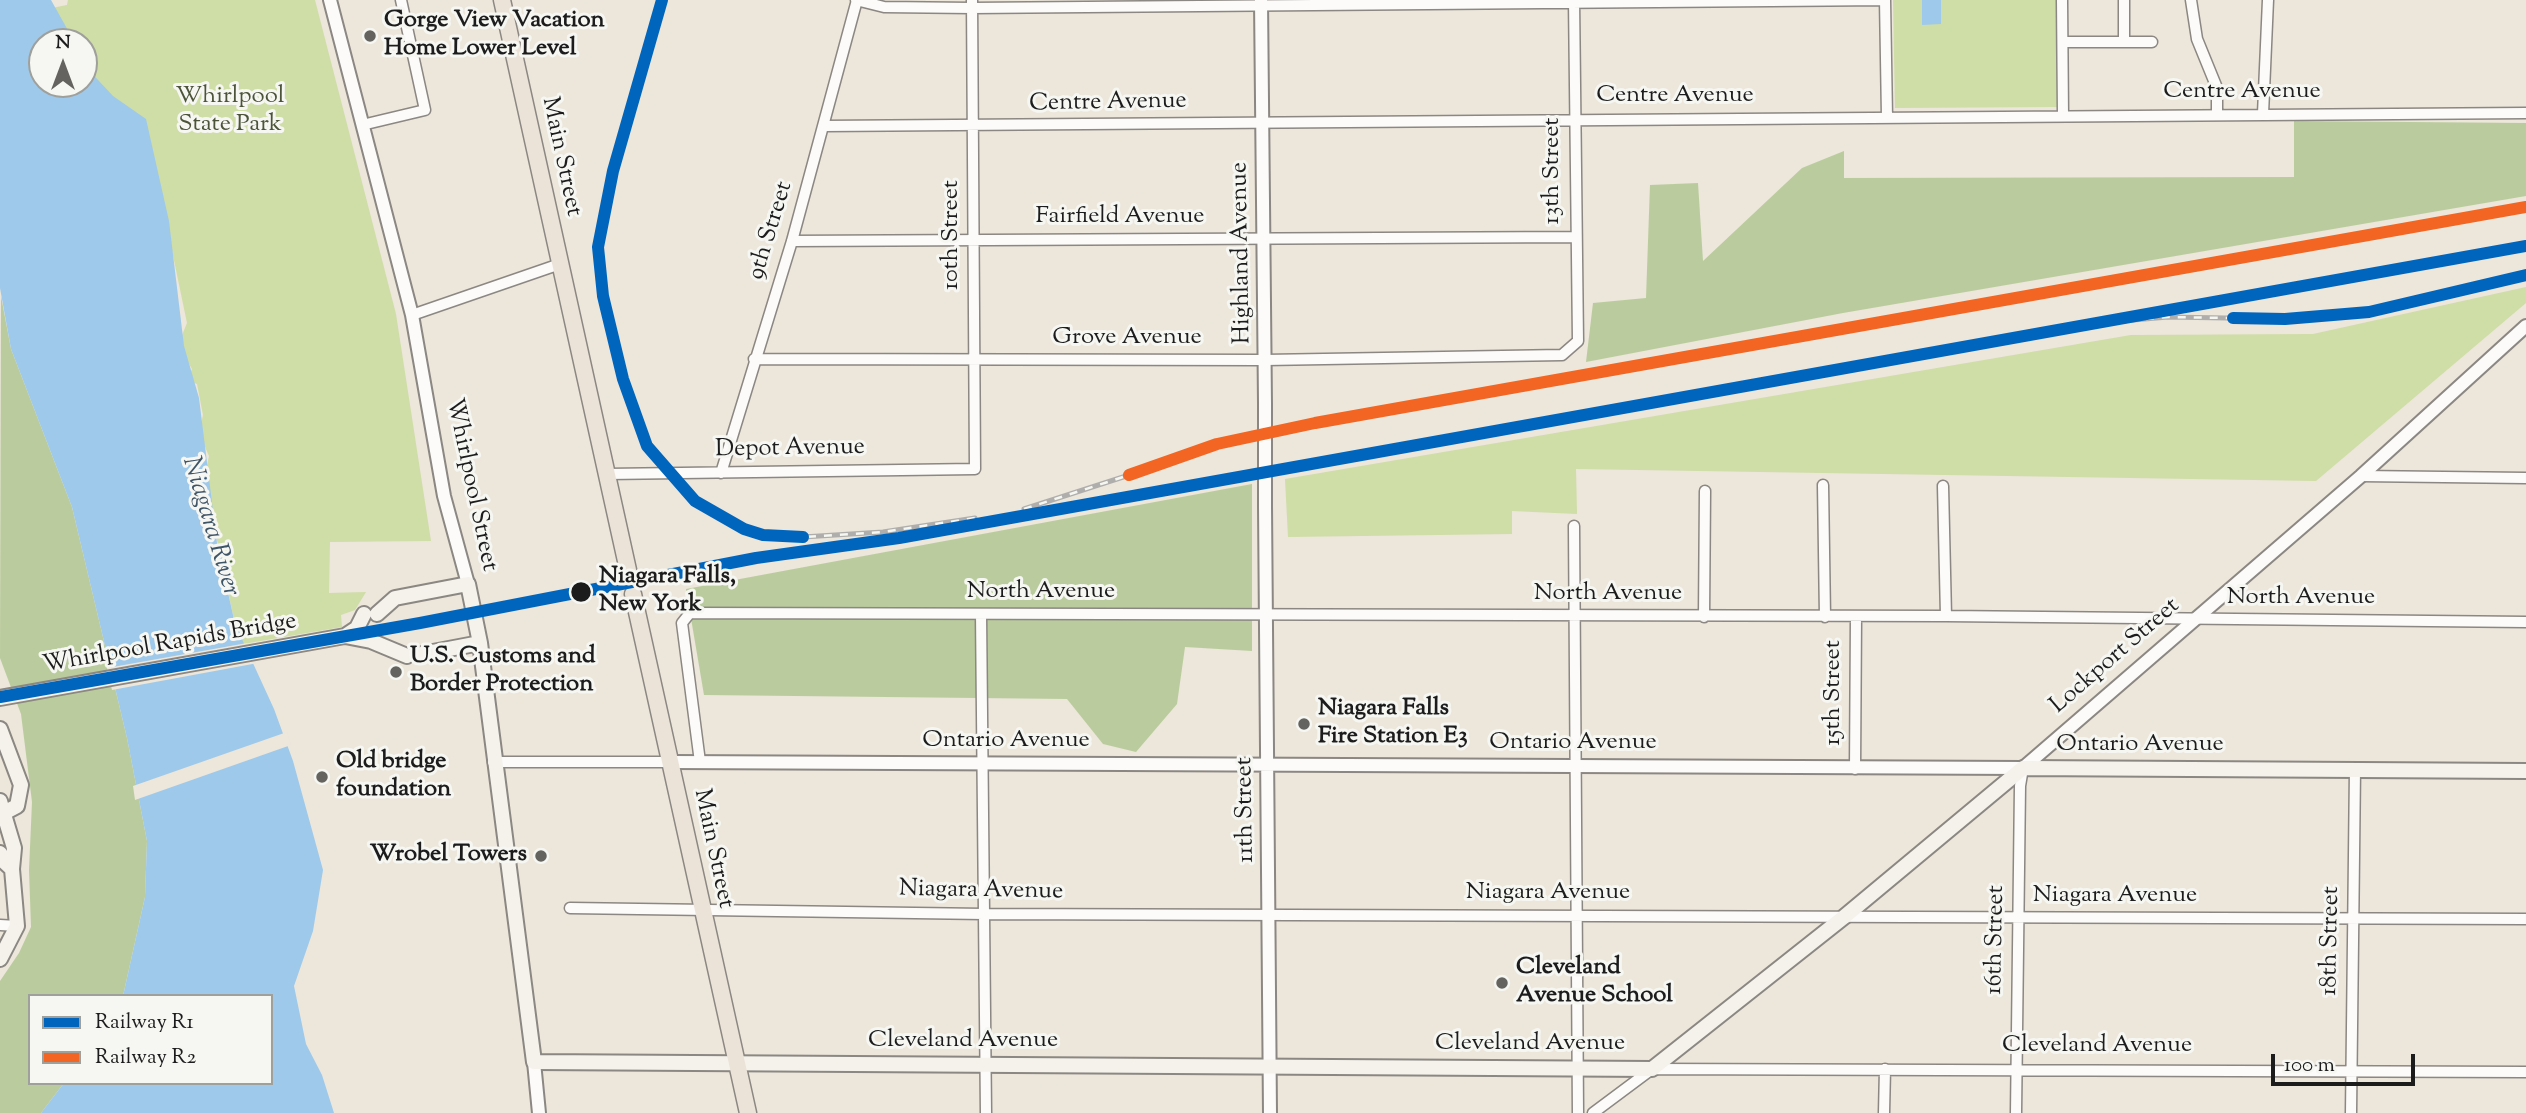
<!DOCTYPE html>
<style>
body{margin:0}
#map{position:relative;width:2526px;height:1113px;overflow:hidden;background:#ece6db;font-family:"Sorts Mill Goudy",serif}
canvas{display:block}
.legend{position:absolute;left:28px;top:994px;width:245px;height:91px;box-sizing:border-box;background:#f6f6f2;border:2px solid #9f9f9c;margin:0;padding:9px 12px;list-style:none;font-size:21px;color:#1c1c1c}
.legend li{display:flex;align-items:center;gap:14px;height:35px}
.legend b{width:35px;border:2px solid #9f9f9c}
.north{position:absolute;left:28px;top:28px;width:70px;height:70px;box-sizing:border-box;background:#f6f6f2;border:2px solid #9f9f9c;border-radius:50%;rotate:0deg;font-size:19px;font-weight:700;line-height:28px;text-align:center;color:#1c1c1c}
.north::after{content:'';display:block;margin:auto;width:24px;height:32px;background:#65635f;clip-path:polygon(50% 0,100% 100%,50% 72%,0 100%)}
.scale{position:absolute;left:2271px;top:1054px;width:144px;height:32px;box-sizing:border-box;border:4px solid #1c1c1c;border-top:0;padding-left:9px;font-size:21px;line-height:24px;white-space:nowrap;color:#1c1c1c;-webkit-text-stroke:5px #f6f6f2;paint-order:stroke}
</style>
<div id="map">
<canvas width="2526" height="1113"></canvas>
<ul class="legend">
<li><b style="height:9px;background:#0065bd"></b>Railway R1</li>
<li><b style="height:9px;background:#f26522"></b>Railway R2</li>
</ul>
<div class="north">N</div>
<div class="scale">100 m</div>
</div>
<script>
const g = document.querySelector('canvas').getContext('2d');
g.lineJoin = 'round';
function paint(path, color) { g.fillStyle = color; g.fill(path, 'evenodd'); }
const shape = rows => new Path2D(rows.map(r => 'M' + r).join(''));
function stroke(path, color, width, dash) { g.strokeStyle = color; g.lineWidth = width; g.lineCap = dash ? 'butt' : 'round'; g.setLineDash(dash || []); g.stroke(path); }
function write(font, color, halo, rows, align = 'center') {
  g.font = font + ' "Sorts Mill Goudy",serif'; g.lineWidth = 6; g.setLineDash([]); g.textBaseline = 'middle'; g.strokeStyle = halo; g.fillStyle = color; for (const [text, x, y, turn = 0] of rows) {
    g.save(); g.translate(x, y); g.rotate((+turn || 0) * Math.PI / 180); g.textAlign = isNaN(turn) ? turn : align; if (halo) g.strokeText(text, 0, 0); g.fillText(text, 0, 0); g.restore();
  }
}
paint(shape([
 [68,0,315,0,396,314,431,541,330,542,329,593,366,592,355,610,341,615,342,627,243,644,235,624,204,480,209,456,199,433,203,415,197,384,187,380,192,369,178,345,187,323,164,212,84,84,84,42,63,42,52,8,67,5],
 [1893,0,2058,0,2059,107,1895,108],
 [2526,287,2526,303,2316,481,1576,469,1577,514,1512,511,1512,534,1288,537,1285,479,2131,335,2313,334]
]), '#cfdda6');
paint(shape([
 [2294,121,2526,123,2526,196,1843,313,1586,362,1593,303,1646,298,1650,185,1698,183,1703,261,1802,168,1844,151,1844,178,2294,177],
 [1,296,11,349,72,507,127,738,147,841,145,897,123,996,30,996,30,1083,64,1083,41,1113,0,1113,0,981,19,953,31,927,29,870,32,802,21,714,0,658],
 [1252,484,1252,651,1185,647,1177,704,1136,752,1103,744,1067,699,704,695,686,589]
]), '#bacc9d');
paint(shape([
 [0,0,51,0,70,34,72,42,42,42,42,84,84,84,84,65,113,96,146,119,169,221,184,346,199,398,217,543,235,624,274,709,293,761,323,870,313,931,294,986,306,1044,322,1075,334,1113,41,1113,64,1083,271,1083,271,996,123,996,145,897,147,841,127,738,72,507,11,349,0,288],
 [1922,0,1941,0,1941,24,1922,25]
]), '#9ec9ea');
paint(shape([
 [247,643,258,663,112,690,107,668],
 [287,732,291,745,135,800,133,786]
]), '#ece6db');
const minor = shape([
 [856,0,884,7,972,8,1885,0],
 [1885,0,1887,117],
 [2062,0,2063,115],
 [2124,0,2124,42],
 [2191,0,2197,39,2217,88,2217,115],
 [2063,42,2152,42],
 [2263,114,2268,0],
 [362,125,425,110,401,0],
 [824,126,2526,113],
 [792,241,1575,237],
 [412,315,560,264],
 [754,359,1265,360,1562,355,1578,341,1574,0],
 [721,473,792,241,857,0],
 [607,474,975,469,972,0],
 [2361,476,2526,478],
 [1823,485,1825,617],
 [1943,486,1946,616],
 [1574,526,1578,1113],
 [981,614,986,1113],
 [1704,617,1705,491],
 [493,762,670,762],
 [700,762,682,623,690,613,1946,616,2526,622],
 [1855,769,1856,617],
 [570,908,984,914,2526,919],
 [0,925,17,926],
 [1593,1113,1652,1069,2526,1072],
 [1884,1113,1885,1069],
 [2016,1113,2020,786,2023,768],
 [2351,1113,2355,769]
]);
const tertiary = shape([
 [330,0,412,315,444,496,468,584],
 [1261,0,1265,403],
 [1265,506,1270,1113],
 [670,762,2023,768,2361,476,2526,326],
 [534,1062,539,1113]
]);
const secondary = shape([
 [377,614,395,598,468,584,480,643,534,1062,1652,1069,1844,917,2023,768,2526,771],
 [345,636,357,628,364,614],
 [417,655,480,643],
 [0,698,345,636,371,641,407,656],
 [0,729,21,785,17,806,0,815],
 [0,801,14,848,12,869,17,926,0,959],
 [0,853,2,860,12,869]
]);
const primary = shape([
 [502,0,628,570],
 [633,594,748,1113]
]);
stroke(minor, '#8b8782', 13);
stroke(tertiary, '#8b8782', 16);
stroke(secondary, '#8b8782', 18);
stroke(primary, '#8b8782', 19);
stroke(minor, '#fcfbfa', 10);
stroke(tertiary, '#fcfbfa', 12);
stroke(secondary, '#f5f2ec', 14);
stroke(primary, '#ebe3d8', 16);
const rail = shape([
 [662,0,613,171,598,247,603,296,619,365,634,415,647,446,695,501,729,523,763,535,787,538,883,532,975,518],
 [2098,323,2168,317,2285,319,2369,312,2526,275],
 [1024,509,1250,436,2526,207]
]);
stroke(rail, '#afaeac', 5);
stroke(rail, '#f6f6f2', 2.5, [8]);
const tertiaryBridge = shape([
 [1265,403,1265,506]
]);
stroke(tertiaryBridge, '#8b8782', 16, []);
stroke(tertiaryBridge, '#fcfbfa', 12);
stroke(shape([
 [662,0,613,171,598,247,603,296,623,379,647,446,695,501,744,529,763,535,803,537],
 [2233,318,2285,319,2369,312,2526,275],
 [0,697,420,623,756,558,899,538,2526,246]
]), '#0065bd', 12);
stroke(shape([
 [1129,475,1217,444,1315,423,2526,207]
]), '#f26522', 12);
for (const [x, y, r, color] of [
 [370,36,7,"#65635f"],
 [581,592,11,"#1c1c1c"],
 [396,672,7,"#65635f"],
 [1304,724,7,"#65635f"],
 [322,777,7,"#65635f"],
 [541,856,7,"#65635f"],
 [1502,983,7,"#65635f"]
]) { const dot = new Path2D(); dot.arc(x, y, r, 0, 2 * Math.PI); g.fillStyle = color; g.fill(dot); stroke(dot, '#f6f6f2', 2.5); }
write('bold 24px', '#1c1c1c', '#f6f6f2', [
 ["Gorge View Vacation",384,22],
 ["Home Lower Level",384,50],
 ["U.S. Customs and",410,658],
 ["Border Protection",410,686],
 ["Niagara Falls",1318,710],
 ["Fire Station E3",1318,738],
 ["Old bridge",336,763],
 ["foundation",336,791],
 ["Wrobel Towers",527,856,"right"],
 ["Cleveland",1516,969],
 ["Avenue School",1516,997]
], 'left');
write('24px', '#1c1c1c', '#f6f6f2', [
 ["Centre Avenue",2242,93],
 ["Centre Avenue",1675,97],
 ["Centre Avenue",1108,104,-1],
 ["Main Street",560,157,78],
 ["13th Street",1554,171,-90],
 ["Fairfield Avenue",1120,218],
 ["9th Street",772,231,-73],
 ["10th Street",953,235,-90],
 ["Highland Avenue",1243,253,-91],
 ["Grove Avenue",1127,339],
 ["Depot Avenue",790,450,-1],
 ["Whirlpool Street",470,485,78],
 ["North Avenue",1041,593],
 ["North Avenue",1608,595],
 ["North Avenue",2301,599],
 ["Whirlpool Rapids Bridge",170,645,-10],
 ["Lockport Street",2116,657,-41],
 ["15th Street",1835,693,-90],
 ["Ontario Avenue",1006,742],
 ["Ontario Avenue",1573,744],
 ["Ontario Avenue",2140,746],
 ["11th Street",1247,810,-91],
 ["Main Street",712,849,78],
 ["Niagara Avenue",981,892,1],
 ["Niagara Avenue",1548,894],
 ["Niagara Avenue",2115,897],
 ["16th Street",1997,940,-89],
 ["18th Street",2332,941,-89],
 ["Cleveland Avenue",963,1042],
 ["Cleveland Avenue",1530,1045],
 ["Cleveland Avenue",2097,1047]
]);
write('24px', '#4b5438', '#f6f6f2', [
 ["Whirlpool",230,98],
 ["State Park",230,126]
]);
write('bold 24px', '#1c1c1c', '#f6f6f2', [
 ["Niagara Falls,",599,578],
 ["New York",599,606]
], 'left');
write('italic 26px', '#3e5467', '#f6f6f2', [
 ["Niagara River",209,527,73]
]);
</script>
